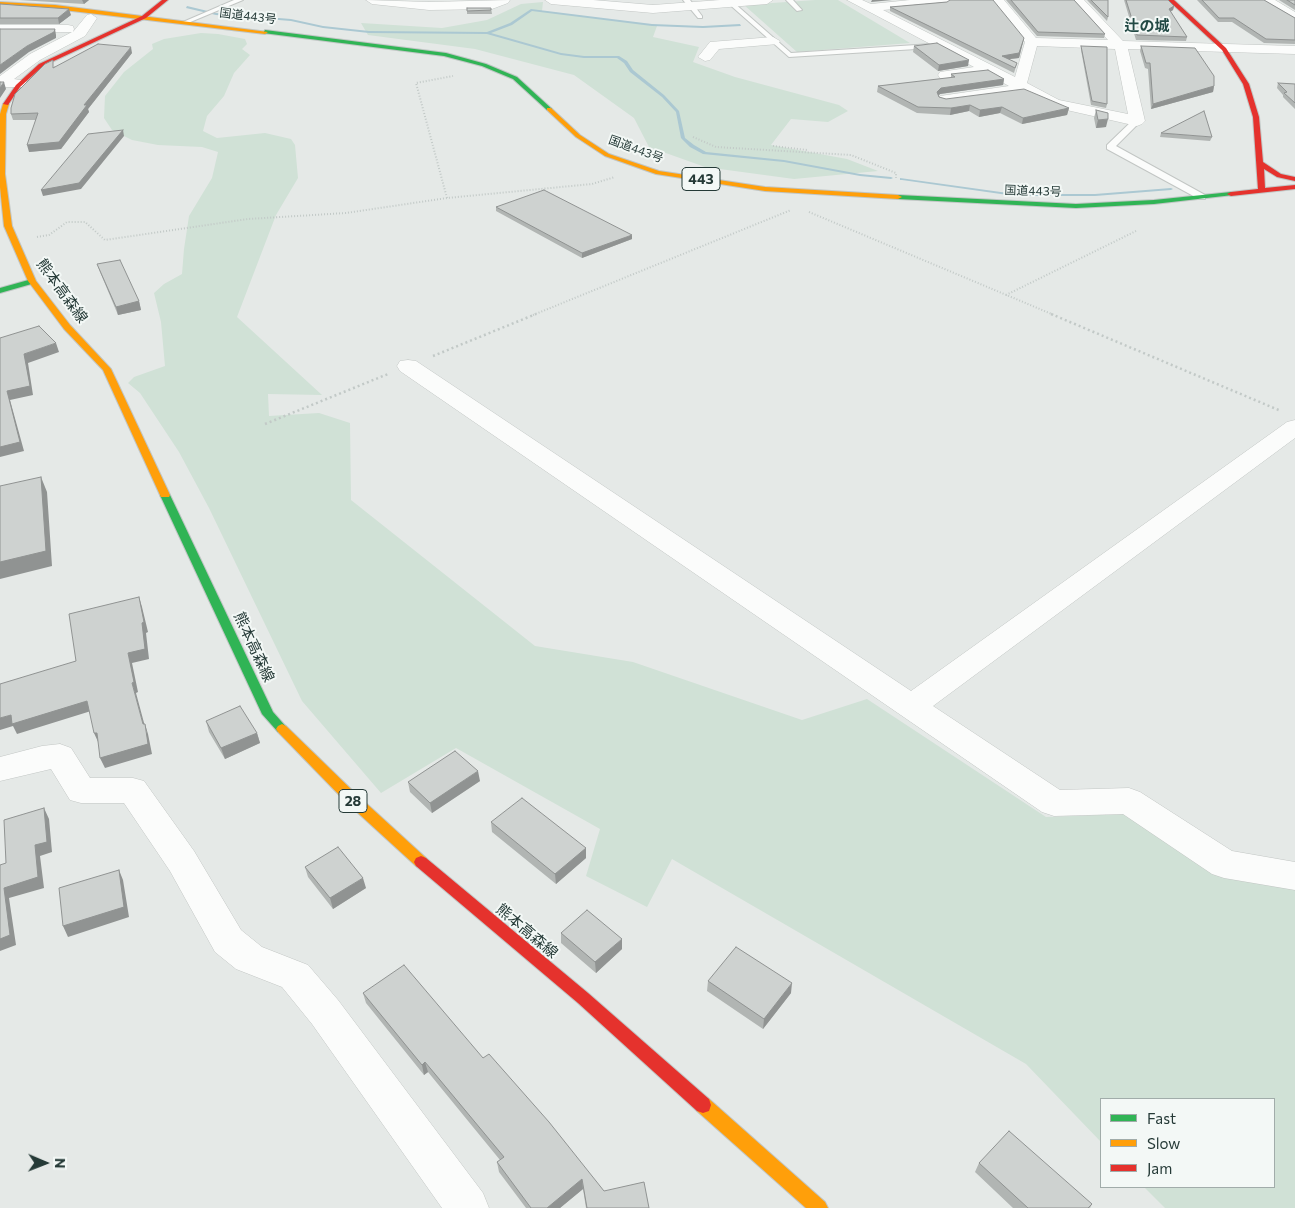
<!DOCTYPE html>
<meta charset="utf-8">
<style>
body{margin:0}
#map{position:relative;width:1295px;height:1208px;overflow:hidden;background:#e5e9e7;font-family:Commissioner,sans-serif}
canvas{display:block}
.legend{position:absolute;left:1100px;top:1098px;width:175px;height:90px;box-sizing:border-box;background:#f3f8f6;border:1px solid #a1acaa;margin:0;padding:6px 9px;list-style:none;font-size:15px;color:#253a37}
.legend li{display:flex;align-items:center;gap:10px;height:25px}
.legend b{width:25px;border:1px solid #a1acaa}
.north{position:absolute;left:20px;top:1138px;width:50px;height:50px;-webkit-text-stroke:4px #f3f8f6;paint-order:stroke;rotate:91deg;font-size:14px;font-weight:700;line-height:20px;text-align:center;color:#253a37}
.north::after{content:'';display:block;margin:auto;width:18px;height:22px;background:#253a37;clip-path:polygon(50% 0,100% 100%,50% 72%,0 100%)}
</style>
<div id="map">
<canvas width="1295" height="1208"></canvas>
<ul class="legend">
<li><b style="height:6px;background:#30b455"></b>Fast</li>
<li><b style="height:6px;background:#ff9f0a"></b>Slow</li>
<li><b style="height:6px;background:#e5322d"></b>Jam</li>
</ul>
<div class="north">N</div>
</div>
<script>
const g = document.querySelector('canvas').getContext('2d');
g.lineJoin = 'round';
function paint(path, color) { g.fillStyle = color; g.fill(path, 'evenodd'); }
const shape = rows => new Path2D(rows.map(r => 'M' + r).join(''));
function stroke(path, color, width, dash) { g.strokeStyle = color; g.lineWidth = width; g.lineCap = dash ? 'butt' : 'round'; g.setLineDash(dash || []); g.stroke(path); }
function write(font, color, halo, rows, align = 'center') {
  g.font = font + ' Commissioner,"Noto Sans JP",sans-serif'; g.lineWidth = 4; g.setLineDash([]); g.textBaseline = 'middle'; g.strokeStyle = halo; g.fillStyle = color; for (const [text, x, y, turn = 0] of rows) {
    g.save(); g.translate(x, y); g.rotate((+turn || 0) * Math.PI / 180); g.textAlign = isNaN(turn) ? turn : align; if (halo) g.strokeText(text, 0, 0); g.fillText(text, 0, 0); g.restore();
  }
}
paint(shape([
 [815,0,838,0,910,43,797,52,744,5],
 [543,2,542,11,657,26,653,37,699,47,693,62,735,77,839,105,848,111,828,122,791,119,771,145,847,159,878,171,794,179,705,167,649,147,634,118,574,75,475,49,368,35,361,23,442,28,487,20,521,4],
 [201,33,218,34,245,39,247,44,242,49,250,55,234,73,224,96,207,116,203,131,217,138,265,133,291,139,295,145,298,178,276,215,237,317,322,395,268,394,269,416,319,413,350,423,351,500,535,646,633,662,802,720,867,699,1046,817,1126,814,1295,889,1295,1208,1165,1208,1144,1187,1274,1187,1274,1099,1101,1099,1101,1142,1026,1064,672,859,647,907,586,876,600,829,456,748,381,793,302,701,209,508,179,452,140,393,128,383,134,377,165,366,161,322,154,293,164,284,182,274,184,249,189,216,212,178,218,152,202,147,158,145,132,140,112,130,104,118,105,96,124,72,153,49,152,44,164,39]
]), '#d0e1d6');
paint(shape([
 [187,6,216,13,291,19,323,26,369,31,487,32,510,23,531,9,652,24,703,26,740,24,741,26,703,28,652,26,532,11,512,25,491,33,561,53,584,56,619,56,627,61,633,70,664,95,679,111,685,138,694,145,706,152,784,160,860,174,891,177,893,178,891,179,860,176,784,162,703,154,690,147,681,138,676,112,662,97,630,72,624,63,617,58,584,58,561,55,487,34,369,33,323,28,291,21,216,15,186,8,187,6],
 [900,178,1015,194,1095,194,1171,188,1173,189,1171,190,1095,196,1015,196,902,180,900,180,900,178]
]), '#abc8d2');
const lane = shape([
 [234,0,243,0,188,23,183,22,234,0],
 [683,0,690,0,702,16,702,18,698,18,683,0],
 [786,0,793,0,802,10,797,11,786,0],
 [729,2,733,2,791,53,932,44,936,46,932,48,789,57,729,4,729,2],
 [1134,119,1141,121,1116,146,1205,195,1205,199,1199,199,1107,149,1107,145,1134,119]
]);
const street = shape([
 [366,0,429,2,510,0,508,3,492,9,429,10,372,4,366,0],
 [545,0,593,0,653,5,720,0,773,0,767,4,653,13,551,4,545,0],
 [847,0,862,0,871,4,910,0,952,0,946,4,883,10,1015,77,1025,42,991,0,1004,0,1036,38,1108,40,1071,0,1084,0,1123,41,1295,46,1295,54,1128,49,1145,121,1142,124,1137,126,1049,106,1023,93,945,103,940,102,938,99,940,96,1009,86,987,74,945,79,940,78,938,75,940,72,974,67,847,0],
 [1037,46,1115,49,1128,114,1059,100,1027,83,1037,46],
 [1260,0,1275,0,1295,12,1295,21,1260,0],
 [91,14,97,18,85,36,40,60,14,79,26,81,28,84,26,87,0,87,0,76,30,54,72,32,0,33,0,25,68,25,73,26,74,29,73,32,87,15,91,14],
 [773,37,780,41,778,44,719,49,710,60,705,61,698,57,710,42,773,37],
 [408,360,416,361,911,691,1287,422,1295,420,1295,438,933,706,1060,790,1129,788,1140,792,1232,851,1295,862,1295,890,1224,878,1212,874,1123,814,1054,816,1042,812,400,371,397,366,400,361,408,360],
 [60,744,71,748,90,778,133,778,144,781,194,851,241,930,262,947,308,965,338,1000,483,1193,489,1208,442,1208,312,1024,282,987,236,969,215,952,170,871,124,803,81,803,70,800,51,769,0,781,0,757,42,746,60,744]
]);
const fast = shape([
 [265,30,446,53,486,64,517,77,552,109,547,110,513,79,482,66,444,56,263,33,265,30],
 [1231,192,1233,193,1233,195,1154,204,1076,208,898,199,894,197,898,195,1076,204,1154,200,1231,192],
 [32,279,35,279,35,283,0,293,0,288,32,279],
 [165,492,170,495,273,712,288,729,286,732,278,732,262,714,160,495,165,492]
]);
const slow = shape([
 [0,2,55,5,268,32,265,34,55,9,0,6,0,2],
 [6,102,9,104,6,114,5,174,12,226,36,281,70,325,111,369,170,495,169,497,161,497,160,495,103,370,64,329,28,281,4,226,0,187,0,114,3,104,6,102],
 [547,108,551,108,580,135,609,154,659,171,765,187,898,195,902,197,898,199,765,191,656,174,605,156,576,137,547,110,547,108],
 [282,724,286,726,356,794,426,858,428,862,426,866,421,868,416,866,346,802,278,732,276,729,278,726,282,724],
 [703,1097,709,1099,825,1202,828,1208,806,1208,697,1111,695,1105,697,1099,703,1097]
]);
const jam = shape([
 [162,0,168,0,146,18,43,66,20,87,8,105,3,104,16,85,39,64,142,16,162,0],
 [1168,0,1174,0,1226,48,1249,84,1259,117,1263,162,1281,174,1295,177,1295,181,1277,177,1264,169,1265,188,1295,185,1295,189,1231,196,1227,194,1231,192,1258,189,1253,117,1243,84,1222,50,1168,0],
 [421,856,426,858,588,993,709,1099,711,1105,709,1111,703,1113,697,1111,578,1003,416,866,414,862,416,858,421,856]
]);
stroke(lane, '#c2c6c4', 2);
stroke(street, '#c2c6c4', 1);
stroke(fast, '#c1c6c5', 2);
stroke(slow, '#c1c6c5', 2);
stroke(jam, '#c1c6c5', 2);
stroke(shape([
 [693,137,716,147,851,155,896,173,896,178],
 [773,146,807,150],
 [447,198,416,83,453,76],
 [809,212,1054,315],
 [37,237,49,235,67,222,85,222,105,240,248,219,346,213,447,198,592,184,615,177],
 [1006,295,1136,231],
 [533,315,791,210]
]), '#c2c9c7', 2, [1, 2]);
stroke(shape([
 [1051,314,1281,411],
 [433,356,536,314],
 [265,424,388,374]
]), '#c2c9c7', 2.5, [2, 3]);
paint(lane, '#fbfcfb');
paint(street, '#fbfcfb');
paint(fast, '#30b455');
paint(slow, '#ff9f0a');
paint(jam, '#e5322d');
paint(shape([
 [19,0,89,0,84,4],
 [1006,0,1074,0,1105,34,1104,38,1037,36],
 [1087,0,1108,0,1108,17,1107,21],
 [1124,0,1168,0,1174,6,1173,10,1170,12,1187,37,1186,41,1136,40],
 [1197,0,1264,0,1295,18,1295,44,1264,43,1232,22,1218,22],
 [1279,0,1295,0,1295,10],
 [947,2,1024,38,1019,58,1009,59,1017,63,1014,73,890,11,890,7],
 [0,4,71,15,59,24,0,24],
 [467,8,491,8,492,14,467,14],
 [914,46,968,66,938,71,913,52],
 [1081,46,1107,104,1106,108,1091,105,1081,50],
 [1141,46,1214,86,1213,92,1151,109,1148,69,1145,68,1140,51],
 [132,53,88,109,89,112,61,149,29,152,36,120,13,120,11,114,55,66,55,67],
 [951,74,1004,79,1003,85,940,94,939,95,939,97,946,99,1069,108,1067,115,1022,124,1000,113,979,117,969,111,950,115,917,113,877,92,878,86,951,78],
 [1278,83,1295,84,1295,109,1283,97,1283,95,1277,88],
 [1096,110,1106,127,1096,128,1094,118],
 [1161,133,1212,137,1210,141,1160,137],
 [496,207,632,239,582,258,496,211],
 [97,264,139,301,141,310,118,315,100,272],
 [206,721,257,733,260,743,225,759,209,732],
 [480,781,432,813,410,792,408,782],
 [491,822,586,848,586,858,556,884,492,832],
 [305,867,366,888,333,909,308,877],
 [561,933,622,949,596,973,561,943],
 [708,981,791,993,763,1029,707,991],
 [363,993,483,1058,604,1191,649,1208,586,1208,583,1189,560,1208,526,1208,499,1172,497,1162,500,1160,428,1072,424,1075,366,1003],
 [979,1163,1092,1204,1090,1208,1013,1208,975,1172]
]), '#b1b5b3');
paint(shape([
 [82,0,89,0,84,4],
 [872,0,892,0,871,2],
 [1174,6,1173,10,1168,13,1169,9],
 [69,9,71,15,59,24,58,18],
 [55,29,56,35,56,38,29,52,0,74,0,65,27,46],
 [1024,38,1019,58,1001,60,1002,56],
 [131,47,132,53,88,109,89,112,61,149,29,152,27,145,84,105],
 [969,60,968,66,938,71,939,65],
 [1004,79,1003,85,940,94,936,98,937,92,941,88],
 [4,82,6,89,0,98,0,88],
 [1214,86,1213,92,1151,109,1153,104],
 [970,105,969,111,950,115,951,108],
 [1002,107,1000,113,979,117,980,110],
 [1069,108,1067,115,1022,124,1023,118],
 [1108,119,1106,127,1096,128,1098,120],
 [123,130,124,136,81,189,43,196,41,190],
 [632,235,632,239,582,258,582,253],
 [139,301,141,310,118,315,116,307],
 [56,343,59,352,28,363,33,395,10,400,24,451,0,457,0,447,7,391,24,354],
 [41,477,47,492,52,566,0,579,0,562],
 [139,597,142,607,148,632,146,633,149,659,132,663,138,692,136,693,147,734,143,724,132,683,128,653],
 [87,701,91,711,17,734,13,726,0,730,0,718,11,715],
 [145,724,148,734,152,754,105,768,100,758],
 [94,733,97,733,99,744],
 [257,733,260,743,225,759,221,748],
 [478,771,480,781,432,813,430,803],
 [44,808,49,819,52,852,40,856,44,888,9,898,16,945,0,951,0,939,4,888,35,845],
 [586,848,586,858,556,884,555,874],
 [119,870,123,880,129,917,68,937,63,926],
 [363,878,366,888,333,909,330,898],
 [622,939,622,949,596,973,595,962],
 [792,983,791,993,763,1029,764,1019],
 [425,1062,428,1072,424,1075,422,1065],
 [582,1179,583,1189,560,1208,547,1208]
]), '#909392');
const building = shape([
 [950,0,993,0,1024,38,1019,53,1002,56,1017,63,1015,68,890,7,947,2,950,0],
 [1011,0,1074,0,1105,34,1038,32,1011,0],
 [1091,0,1108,0,1108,17,1091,0],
 [1126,0,1168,0,1174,6,1169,9,1187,37,1137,35,1126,0],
 [1202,0,1264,0,1295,18,1295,40,1266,39,1234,18,1219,18,1202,0],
 [1287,0,1295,0,1295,5,1287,0],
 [0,4,69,9,58,18,0,18,0,4],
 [467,8,491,8,491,10,467,11,467,8],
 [0,29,55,29,54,32,27,46,0,65,0,29],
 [937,43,969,60,939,65,914,46,937,43],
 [98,44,131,47,84,105,87,105,59,142,27,145,38,113,11,114,11,108,15,94,45,64,53,60,53,68,98,44],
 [1081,46,1107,47,1107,104,1092,101,1081,46],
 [1141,46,1195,48,1214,76,1214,86,1153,104,1150,63,1146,63,1141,46],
 [988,70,1004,79,941,88,937,92,939,97,946,99,1024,89,1069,108,1023,118,1002,107,980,110,970,105,951,108,918,107,878,86,955,77,951,74,988,70],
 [0,82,4,82,0,88,0,82],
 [1278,83,1295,84,1295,103,1284,93,1287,92,1278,83],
 [1096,110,1108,113,1108,119,1098,120,1096,110],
 [1204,111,1212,137,1161,133,1204,111],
 [123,130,79,183,41,190,88,134,123,130],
 [544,190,632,235,582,253,496,207,544,190],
 [120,260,139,301,116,307,97,264,120,260],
 [39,326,56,343,24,354,30,386,7,391,20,442,0,447,0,338,39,326],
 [41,477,46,551,0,562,0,486,41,477],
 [139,597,144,622,142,623,145,649,128,653,134,682,132,683,143,724,145,724,148,744,100,758,97,733,94,733,87,701,12,724,11,715,0,718,0,684,76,661,69,614,139,597],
 [240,706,257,733,221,748,206,721,240,706],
 [455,751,478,771,430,803,408,782,455,751],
 [522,798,586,848,555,874,491,822,522,798],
 [44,808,47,842,35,845,38,877,4,888,10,935,0,939,0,865,6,863,4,820,44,808],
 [338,847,363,878,330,898,305,867,338,847],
 [119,870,124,907,63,926,59,888,119,870],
 [587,910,622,939,595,962,561,933,587,910],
 [736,947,792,983,764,1019,708,981,736,947],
 [404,965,483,1058,489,1054,549,1122,604,1191,644,1182,649,1208,587,1208,582,1179,547,1208,531,1208,497,1162,504,1157,425,1062,422,1065,363,993,404,965],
 [1009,1131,1092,1204,1088,1208,1028,1208,979,1163,1009,1131]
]);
paint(building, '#ced2d0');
stroke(building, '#909392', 1);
write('12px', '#253a37', '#f3f8f6', [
 ["国道443号",248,16,7],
 ["国道443号",636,149,20],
 ["国道443号",1033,191,2]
]);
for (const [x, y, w] of [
 [701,179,38],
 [353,801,28]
]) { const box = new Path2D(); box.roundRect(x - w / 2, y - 11.5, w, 23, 4); g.fillStyle = '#f3f8f6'; g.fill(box); stroke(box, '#253a37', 1); }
write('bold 14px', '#253a37', null, [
 ["443",701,179],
 ["28",353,801]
]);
write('bold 15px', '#234a45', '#f3f8f6', [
 ["辻の城",1147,26]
]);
write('15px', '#253a37', '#f3f8f6', [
 ["熊本高森線",62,291,54],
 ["熊本高森線",254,647,65],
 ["熊本高森線",527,931,40]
]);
</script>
